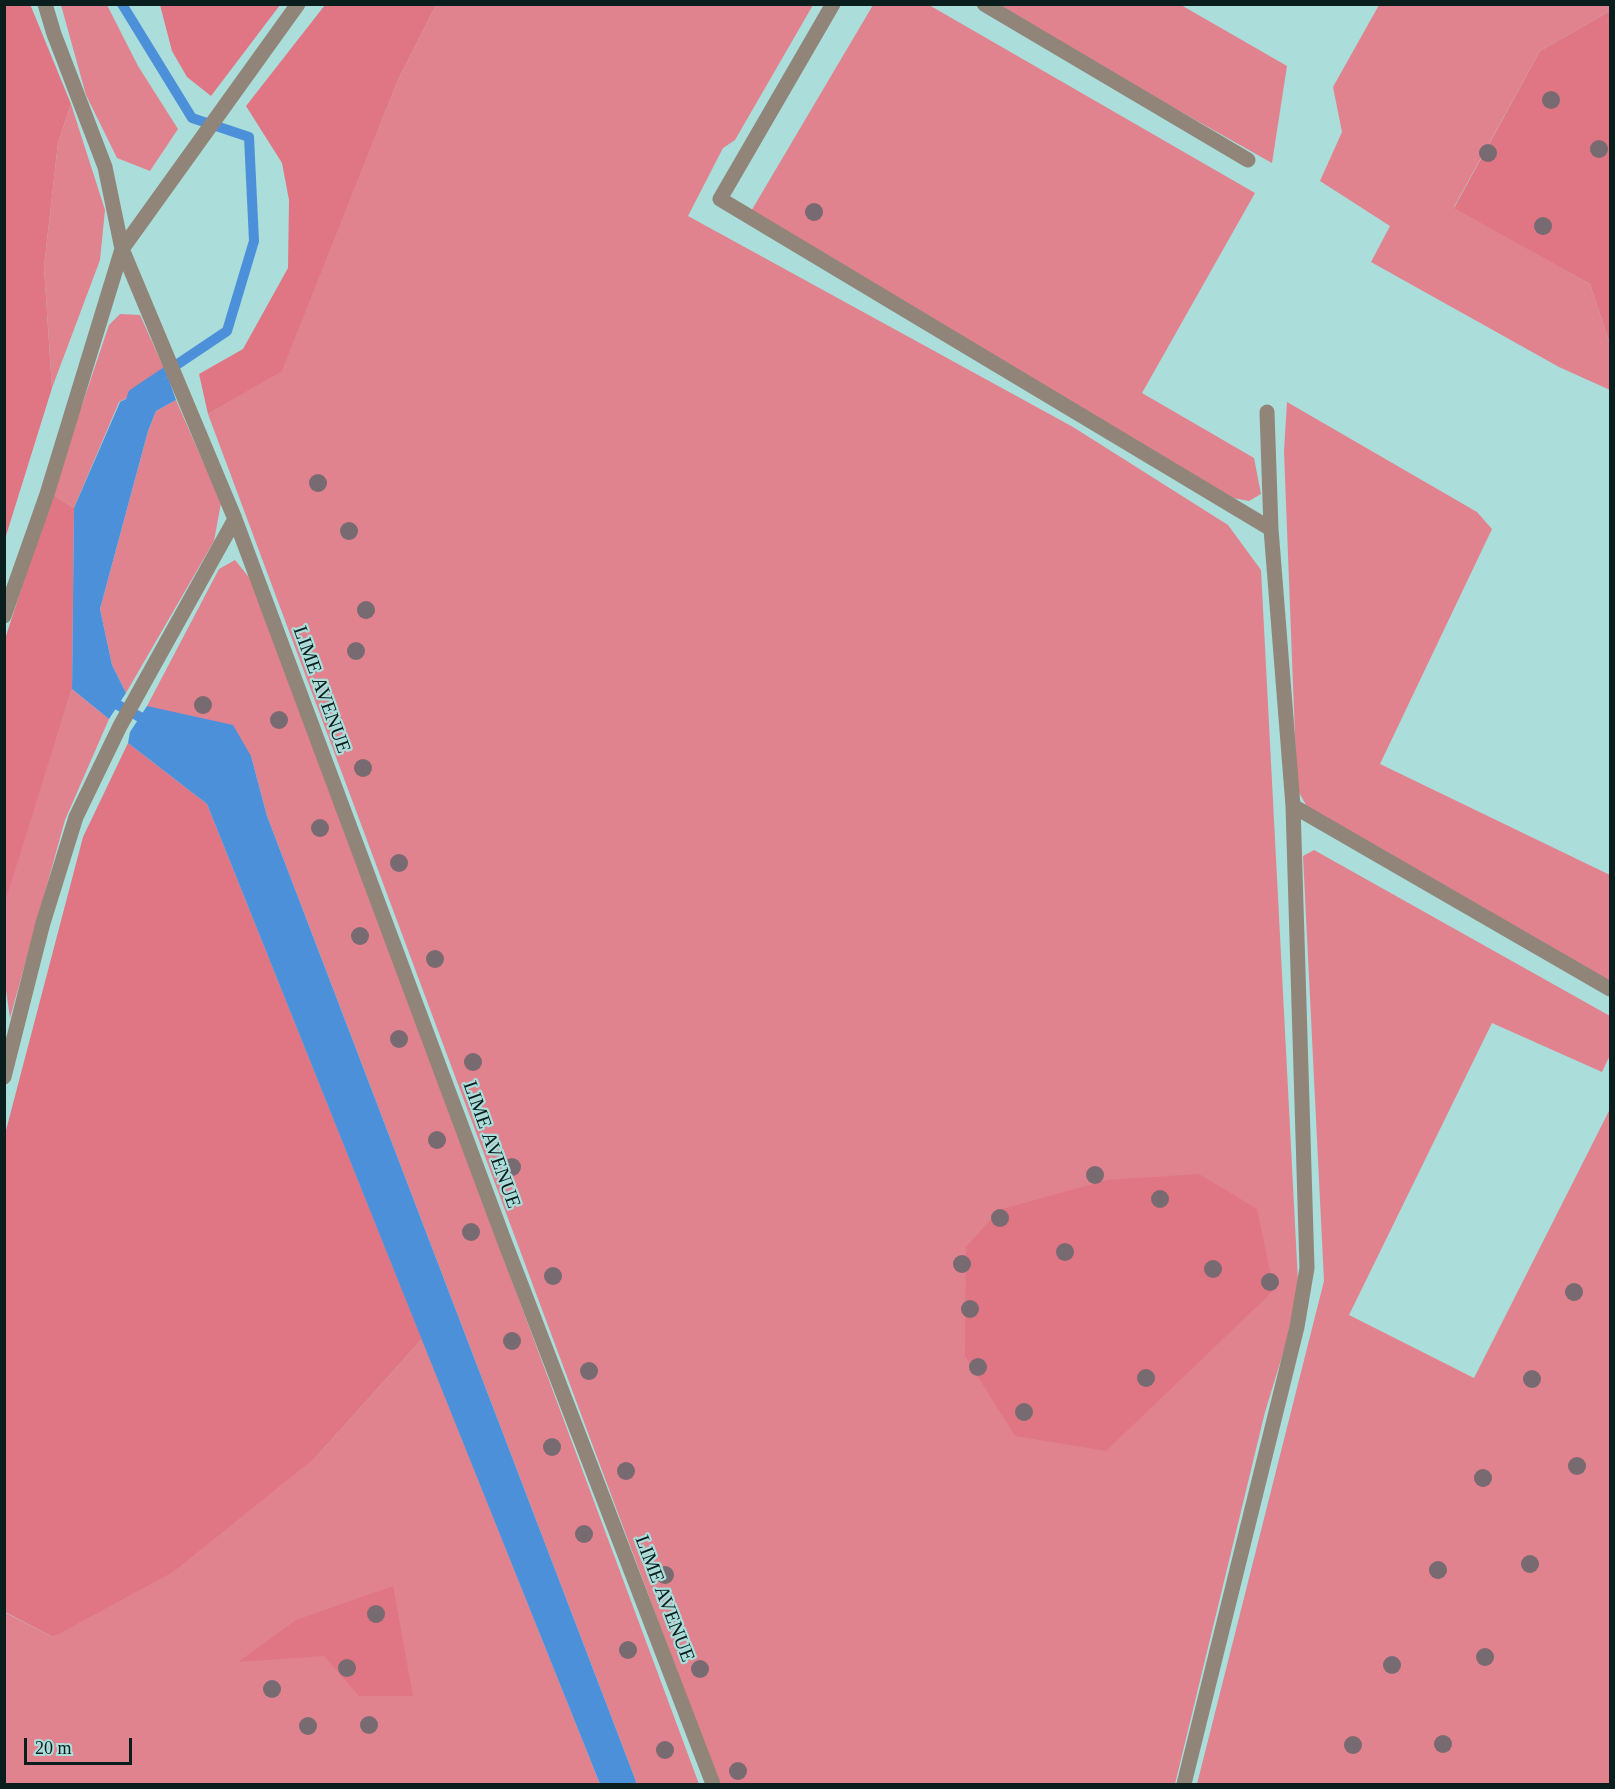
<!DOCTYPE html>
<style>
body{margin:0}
#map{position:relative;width:1615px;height:1789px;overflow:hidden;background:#abdddb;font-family:"Times New Roman",serif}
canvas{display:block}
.frame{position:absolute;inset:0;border:6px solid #0a1e1d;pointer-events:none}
.scale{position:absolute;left:24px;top:1738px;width:108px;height:27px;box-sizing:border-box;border:3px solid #0a1e1d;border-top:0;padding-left:8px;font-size:18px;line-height:21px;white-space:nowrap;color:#0a1e1d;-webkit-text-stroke:4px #abdddb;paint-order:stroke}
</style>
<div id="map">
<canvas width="1615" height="1789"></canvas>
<div class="frame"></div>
<div class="scale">20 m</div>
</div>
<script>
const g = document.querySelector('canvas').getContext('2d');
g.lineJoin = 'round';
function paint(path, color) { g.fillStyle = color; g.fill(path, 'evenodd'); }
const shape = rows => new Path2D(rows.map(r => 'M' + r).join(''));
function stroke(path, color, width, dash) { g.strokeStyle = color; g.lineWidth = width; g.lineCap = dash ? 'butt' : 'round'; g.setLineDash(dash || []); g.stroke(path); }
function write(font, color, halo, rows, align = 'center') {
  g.font = font + ' "Times New Roman",serif'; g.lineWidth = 4.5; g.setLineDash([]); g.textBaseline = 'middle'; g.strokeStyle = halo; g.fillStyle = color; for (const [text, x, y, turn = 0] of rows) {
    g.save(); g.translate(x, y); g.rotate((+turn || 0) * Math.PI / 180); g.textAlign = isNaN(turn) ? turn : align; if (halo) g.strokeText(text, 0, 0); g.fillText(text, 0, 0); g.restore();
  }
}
paint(shape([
 [61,5,107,5,138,66,178,129,150,171,117,158,86,95],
 [436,5,813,5,735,140,723,148,688,216,1073,427,1228,525,1261,570,1299,1301,1265,1412,1175,1784,719,1784,208,414,282,370,398,80],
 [873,5,929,5,1255,193,1142,393,1254,458,1261,494,1249,501,1233,498,750,213],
 [991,5,1181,5,1287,66,1272,163],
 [1379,5,1610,5,1610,14,1608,12,1540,51,1454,207,1590,284,1610,344,1610,390,1559,367,1371,262,1390,226,1320,181,1342,132,1333,87],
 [71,104,105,210,100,260,52,388,44,267,58,143],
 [120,314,140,315,168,377,119,402,74,508,52,494,109,325],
 [176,400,221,503,214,541,126,693,112,665,100,609,148,431,156,411],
 [1287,402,1477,512,1492,529,1380,764,1610,875,1610,994,1314,819,1297,789,1284,451],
 [235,560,252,581,699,1784,637,1784,267,816,251,756,147,706,219,569],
 [72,689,109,719,65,820,10,1018,4,976,4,902],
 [1314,850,1610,1016,1610,1055,1602,1072,1492,1023,1349,1315,1474,1378,1610,1109,1610,1784,1197,1784,1324,1281,1303,856],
 [422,1339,600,1784,5,1784,4,1612,53,1637,316,1457]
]), '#e0838e');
paint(shape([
 [30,4,71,104,58,143,44,267,52,388,5,539,4,5],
 [160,5,160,4,280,5,211,96,187,77,172,51],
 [325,5,436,5,398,80,282,371,208,414,199,374,243,349,288,268,289,200,282,163,246,106],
 [1608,12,1610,14,1610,344,1590,284,1454,208,1540,51],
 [52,494,74,508,72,689,5,902,5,639],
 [128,743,207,804,422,1339,316,1457,173,1572,53,1637,5,1612,5,1134,83,837],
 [1199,1174,1257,1209,1274,1290,1106,1451,1015,1436,965,1356,966,1247,999,1210,1107,1180],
 [393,1586,413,1696,359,1696,324,1656,238,1662,296,1620]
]), '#e07684');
paint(shape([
 [168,377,176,400,156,411,148,431,100,609,112,665,126,693,109,719,72,689,74,508,120,402],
 [147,706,233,725,251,756,267,816,637,1784,600,1784,207,804,128,743,130,732]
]), '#4d90da');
stroke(shape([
 [122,4,192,118,249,137,254,241,227,331,133,394,129,407],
 [107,699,151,723]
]), '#4d90da', 10);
stroke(shape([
 [45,4,54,34,105,167,122,249,235,519,504,1240,713,1784],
 [833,4,720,199,1271,529],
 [984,4,1248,160],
 [4,616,47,494,122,249,298,4],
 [1293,806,1610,989],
 [4,1077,43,923,76,817,120,726,235,519],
 [1184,1784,1297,1327,1307,1268,1293,806,1271,529,1267,412]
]), '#908578', 15);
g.fillStyle = '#786a71';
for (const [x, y] of [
 [1551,100],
 [1599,149],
 [1488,153],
 [814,212],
 [1543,226],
 [318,483],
 [349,531],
 [366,610],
 [356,651],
 [203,705],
 [279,720],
 [363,768],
 [320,828],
 [399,863],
 [360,936],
 [435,959],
 [399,1039],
 [473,1062],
 [437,1140],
 [512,1167],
 [1095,1175],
 [1160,1199],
 [1000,1218],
 [471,1232],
 [1065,1252],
 [962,1264],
 [1213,1269],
 [553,1276],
 [1270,1282],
 [1574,1292],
 [970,1309],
 [512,1341],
 [978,1367],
 [589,1371],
 [1146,1378],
 [1532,1379],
 [1024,1412],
 [552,1447],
 [1577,1466],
 [626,1471],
 [1483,1478],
 [584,1534],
 [1530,1564],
 [1438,1570],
 [665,1575],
 [376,1614],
 [628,1650],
 [1485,1657],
 [1392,1665],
 [347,1668],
 [700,1669],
 [272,1689],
 [369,1725],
 [308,1726],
 [1443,1744],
 [1353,1745],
 [665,1750],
 [738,1771]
]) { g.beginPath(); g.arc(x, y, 9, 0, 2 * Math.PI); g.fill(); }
write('20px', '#0a1e1d', '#abdddb', [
 ["LIME AVENUE",321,690,70],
 ["LIME AVENUE",491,1145,70],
 ["LIME AVENUE",664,1599,69]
]);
</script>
